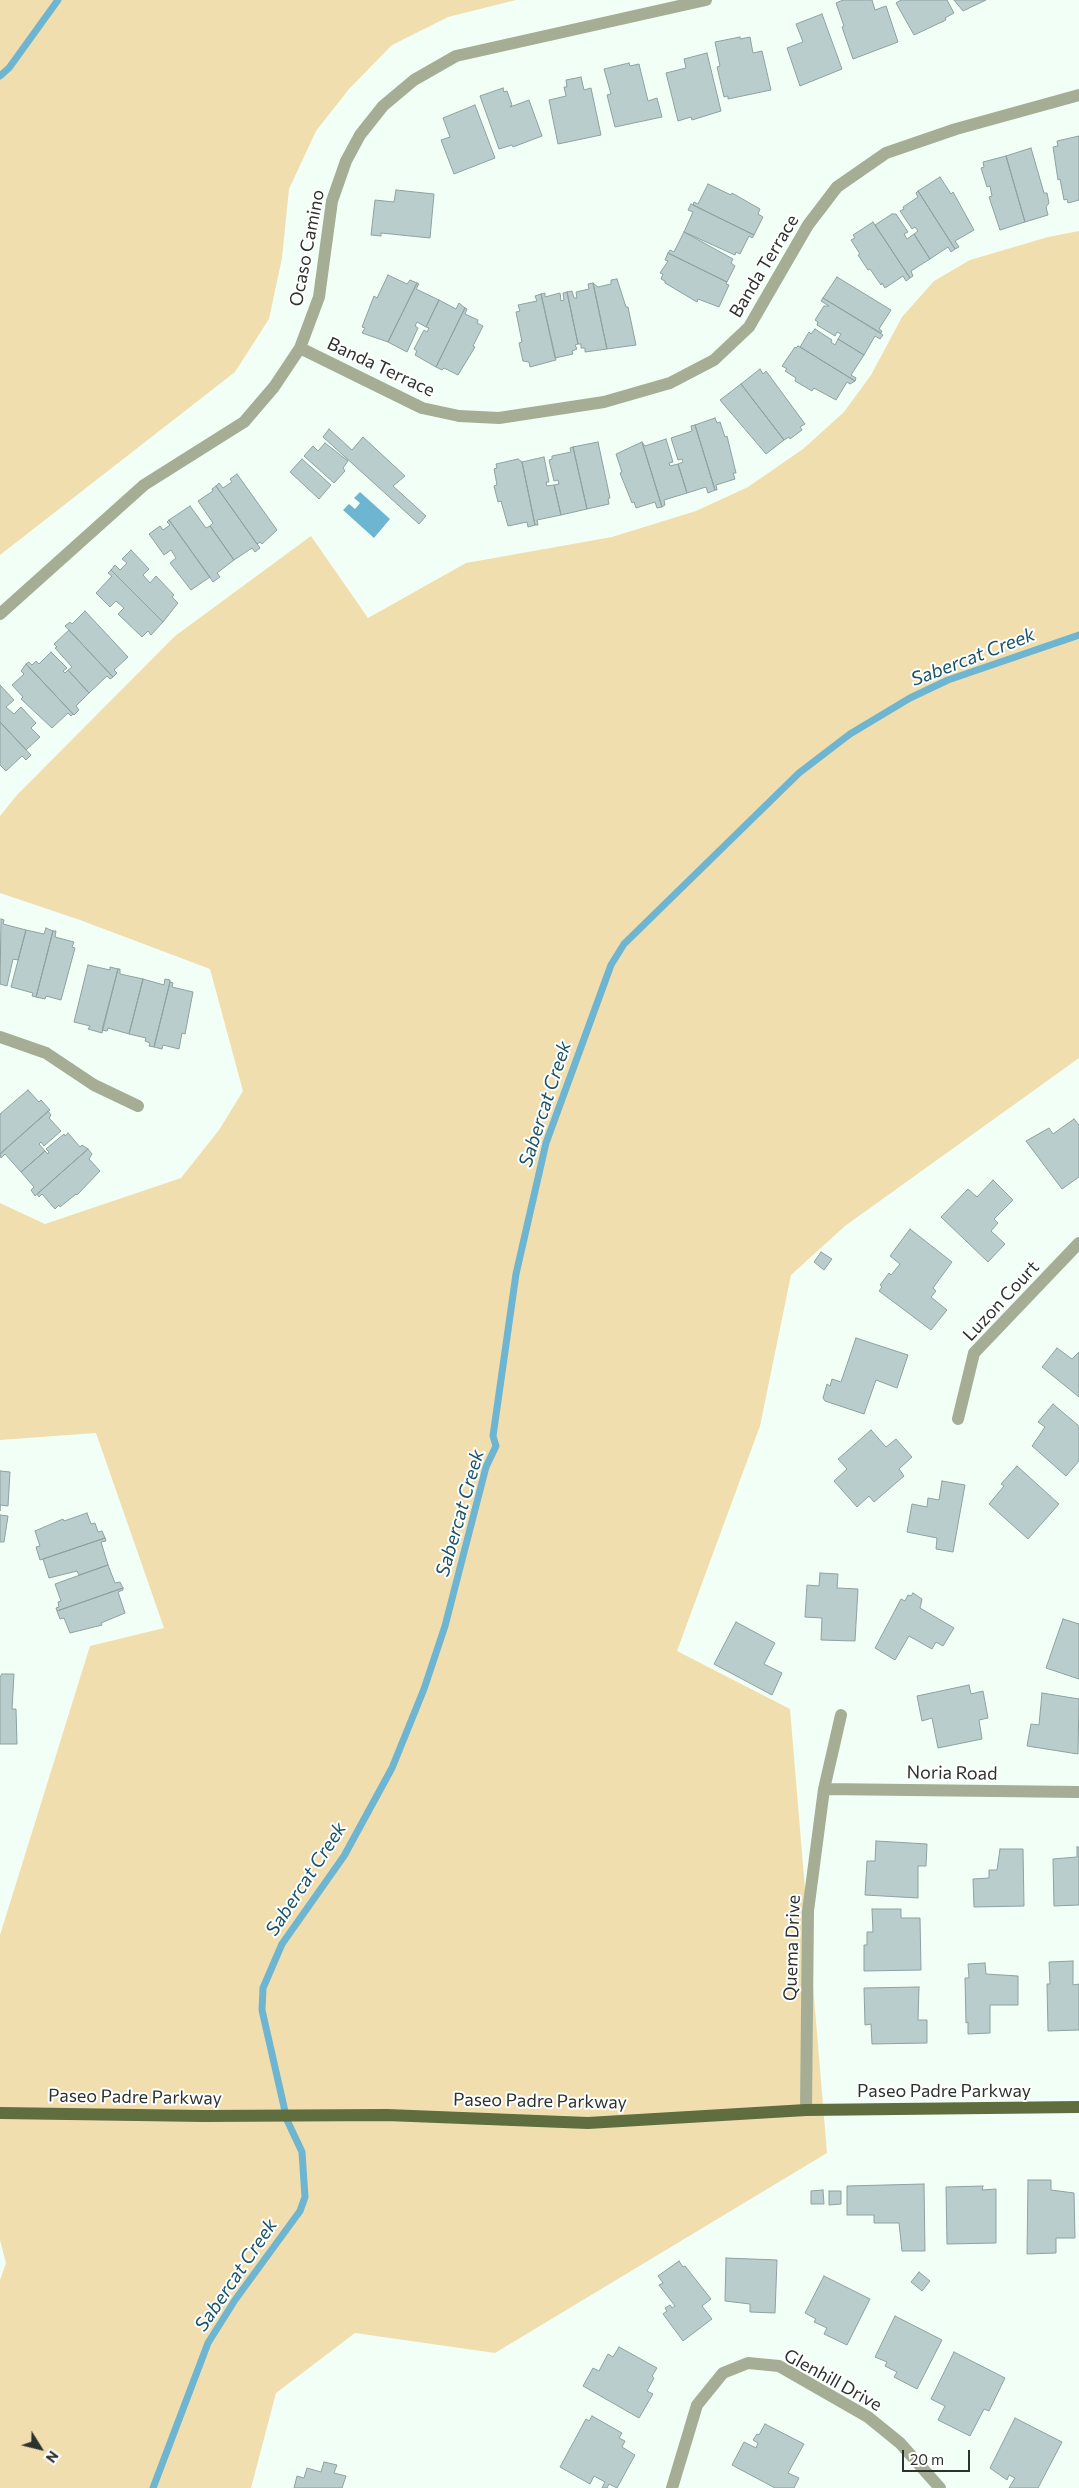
<!DOCTYPE html>
<style>
body{margin:0}
#map{position:relative;width:1079px;height:2488px;overflow:hidden;background:#f2fff6;font-family:Commissioner,sans-serif}
canvas{display:block}
.north{position:absolute;left:15px;top:2423px;width:50px;height:50px;-webkit-text-stroke:4px #fff;paint-order:stroke;rotate:126deg;font-size:14px;font-weight:700;line-height:20px;text-align:center;color:#2c322e}
.north::after{content:'';display:block;margin:auto;width:18px;height:22px;background:#2c322e;clip-path:polygon(50% 0,100% 100%,50% 72%,0 100%)}
.scale{position:absolute;left:902px;top:2450px;width:68px;height:22px;box-sizing:border-box;border:2px solid #2c322e;border-top:0;padding-left:6px;font-size:15px;line-height:18px;white-space:nowrap;color:#2c322e;-webkit-text-stroke:4px #fff;paint-order:stroke}
</style>
<div id="map">
<canvas width="1079" height="2488"></canvas>
<div class="north">N</div>
<div class="scale">20 m</div>
</div>
<script>
const g = document.querySelector('canvas').getContext('2d');
g.lineJoin = 'round';
function paint(path, color) { g.fillStyle = color; g.fill(path, 'evenodd'); }
const shape = rows => new Path2D(rows.map(r => 'M' + r).join(''));
function stroke(path, color, width, dash) { g.strokeStyle = color; g.lineWidth = width; g.lineCap = dash ? 'butt' : 'round'; g.setLineDash(dash || []); g.stroke(path); }
function write(font, color, halo, rows, align = 'center') {
  g.font = font + ' Commissioner,sans-serif'; g.lineWidth = 4; g.setLineDash([]); g.textBaseline = 'middle'; g.strokeStyle = halo; g.fillStyle = color; for (const [text, x, y, turn = 0] of rows) {
    g.save(); g.translate(x, y); g.rotate((+turn || 0) * Math.PI / 180); g.textAlign = isNaN(turn) ? turn : align; if (halo) g.strokeText(text, 0, 0); g.fillText(text, 0, 0); g.restore();
  }
}
paint(shape([
 [0,0,516,0,448,17,392,45,349,89,316,131,289,189,282,258,269,319,235,372,0,555],
 [1079,231,1079,1058,845,1226,791,1275,760,1426,677,1651,790,1709,827,2153,495,2353,355,2333,276,2393,251,2488,0,2488,0,2280,6,2263,0,2240,0,1935,90,1646,164,1628,96,1433,0,1440,0,1203,45,1224,181,1178,219,1130,243,1091,210,969,80,920,0,893,0,816,17,795,175,636,311,536,368,618,466,563,612,537,696,511,748,487,803,449,844,412,871,375,902,317,934,281,970,260,1048,237]
]), '#f1deaf');
paint(shape([
 [360,492,390,519,374,538,343,510,349,504,355,509,360,503,354,498]
]), '#6eb5d1');
stroke(shape([
 [0,76,9,68,58,0],
 [153,2488,208,2343,235,2300,300,2211,305,2197,302,2152,287,2120,262,2010,263,1988,282,1944,344,1856,392,1768,424,1689,445,1626,486,1467,496,1446,493,1436,516,1274,546,1143,611,965,624,944,799,773,850,734,910,698,948,680,1079,635]
]), '#6eb5d1', 7);
const building = shape([
 [843,0,872,0,875,10,886,6,898,42,853,59,842,27,844,26,836,3,843,0],
 [901,0,947,0,954,13,945,18,946,20,914,35,896,3,901,0],
 [954,0,986,0,963,11,954,0],
 [822,14,842,69,800,86,787,48,803,42,796,24,822,14],
 [740,37,740,39,750,37,753,53,762,51,771,90,728,99,728,96,724,97,717,67,720,66,715,42,740,37],
 [707,53,721,111,692,120,691,117,678,121,666,73,686,68,684,59,707,53],
 [629,63,630,66,639,64,648,101,657,98,662,117,615,127,607,95,611,94,604,69,629,63],
 [581,77,584,90,591,88,601,135,558,144,549,100,566,96,564,87,567,87,566,80,581,77],
 [503,88,504,92,507,91,512,105,510,107,529,100,542,136,513,147,512,145,499,149,480,96,503,88],
 [475,105,495,158,454,174,441,140,450,137,443,118,475,105],
 [1079,136,1079,200,1068,203,1067,199,1064,200,1060,179,1058,180,1053,147,1058,146,1057,141,1079,136],
 [1031,148,1044,193,1047,193,1049,203,1046,207,1048,215,1025,222,1006,156,1031,148],
 [1006,156,1025,222,1000,230,989,197,992,196,990,186,987,187,981,168,984,167,983,162,1006,156],
 [940,177,951,194,953,192,974,230,955,241,959,247,955,249,918,191,940,177],
 [708,184,731,195,732,193,760,209,758,214,763,217,754,235,693,205,694,202,698,204,708,184],
 [396,190,434,194,430,238,381,233,381,236,371,235,375,200,394,202,396,190],
 [918,191,955,249,951,252,948,247,930,259,914,234,918,231,915,227,912,229,900,211,904,209,903,207,918,197,916,193,918,191],
 [691,204,754,235,752,238,749,236,740,254,736,252,735,255,684,232,693,212,688,210,691,204],
 [892,214,896,214,908,232,904,234,907,239,914,234,930,259,911,271,913,276,910,278,875,225,892,214],
 [873,222,910,278,906,281,903,276,885,288,882,283,881,285,870,269,868,270,858,255,860,254,851,240,855,238,853,235,873,222],
 [684,232,733,259,731,263,735,266,727,282,668,253,670,250,674,252,684,232],
 [668,253,727,282,726,284,729,285,719,307,698,299,697,302,665,283,665,281,661,279,663,274,660,273,668,261,665,260,668,253],
 [388,275,407,284,410,280,417,283,388,342,362,333,365,328,362,327,374,296,377,298,388,275],
 [837,277,891,310,879,329,882,331,881,333,823,298,837,277],
 [617,279,626,307,628,307,636,345,607,349,593,283,598,287,611,284,611,280,617,279],
 [417,283,419,284,416,289,439,300,426,327,417,322,415,326,418,328,407,352,388,342,417,283],
 [593,283,607,349,585,352,585,348,581,348,581,344,578,344,567,292,572,291,574,298,577,298,576,292,589,289,588,284,593,283],
 [567,292,578,344,575,345,577,349,572,351,573,354,555,358,541,294,545,293,545,297,560,293,561,301,564,300,563,293,567,292],
 [541,294,556,360,530,367,529,362,523,361,519,343,522,342,516,312,520,311,518,305,537,301,535,296,541,294],
 [823,298,883,335,880,339,875,336,864,355,838,339,841,334,837,332,835,336,817,325,818,322,815,320,824,306,829,306,821,301,823,298],
 [439,300,456,309,459,303,465,308,436,367,415,355,417,351,414,349,424,330,427,332,429,328,426,327,439,300],
 [465,308,467,309,465,314,478,320,477,323,483,326,473,346,475,347,458,375,444,368,442,370,436,367,465,308],
 [815,329,832,340,831,342,835,345,838,339,864,355,851,375,856,378,855,381,800,347,809,332,811,334,815,329],
 [798,346,800,347,855,381,850,384,847,382,836,400,814,388,812,391,795,381,796,378,785,371,787,369,782,366,795,347,796,348,798,346],
 [760,369,763,374,766,371,805,424,800,427,802,430,790,439,789,437,784,440,741,384,760,369],
 [741,384,784,440,766,454,720,400,741,384],
 [715,418,717,423,720,422,725,437,727,436,736,473,733,473,735,479,716,485,717,490,715,490,695,425,715,418],
 [695,425,715,490,708,493,706,487,687,493,678,464,683,462,682,459,678,460,671,438,692,431,691,426,695,425],
 [329,429,352,450,363,437,405,476,393,486,426,516,419,524,323,437,329,429],
 [666,439,673,462,669,463,670,466,678,464,687,493,664,500,665,505,662,507,642,442,645,446,666,439],
 [598,442,610,498,608,499,609,504,587,509,573,447,598,442],
 [642,442,662,507,657,508,655,502,636,508,634,502,632,503,620,473,622,472,616,454,642,442],
 [325,443,348,461,343,468,345,471,334,483,304,456,313,446,318,451,325,443],
 [573,447,587,509,561,515,554,485,559,484,558,480,554,481,549,460,552,459,552,456,571,452,570,448,573,447],
 [544,457,549,482,546,482,547,486,554,485,561,515,537,520,538,525,535,525,522,462,544,457],
 [302,459,331,485,319,499,290,472,302,459],
 [518,459,522,462,535,525,528,527,527,522,508,526,501,501,498,502,494,486,497,485,494,469,497,468,496,464,518,459],
 [237,474,277,530,262,544,260,542,257,544,216,486,219,483,223,488,232,482,230,479,237,474],
 [216,486,260,548,255,552,252,548,234,560,210,526,213,523,198,501,213,491,212,489,216,486],
 [190,506,206,528,210,526,234,560,217,573,220,577,213,582,169,520,190,506],
 [169,520,210,577,191,590,170,563,176,558,171,550,164,555,149,534,160,526,163,530,170,525,167,522,169,520],
 [131,550,149,569,143,575,150,583,156,576,174,595,172,597,178,603,163,622,111,570,115,565,120,570,127,563,122,559,131,550],
 [111,570,163,622,151,635,148,631,142,637,118,614,124,608,116,601,110,607,96,593,112,576,108,573,111,570],
 [85,611,128,657,114,670,117,673,113,677,65,626,70,622,72,624,85,611],
 [69,630,113,677,110,679,107,676,89,693,68,670,72,667,55,648,57,647,54,644,69,630],
 [51,652,67,668,63,671,65,673,68,670,89,693,76,706,79,710,74,715,26,664,29,662,32,665,36,661,39,664,51,652],
 [26,664,73,714,71,716,68,713,52,728,21,699,23,697,12,685,24,674,21,671,26,664],
 [0,685,14,700,6,707,14,714,21,707,36,723,31,728,40,737,26,750,0,722,0,685],
 [0,722,31,755,26,760,22,756,6,771,0,765,0,722],
 [1,919,4,920,3,924,26,930,18,960,13,959,7,986,0,984,1,919],
 [46,928,53,931,36,997,32,996,33,993,11,987,26,930,44,934,46,928],
 [53,931,56,931,55,937,74,942,72,947,75,948,61,1000,46,996,45,999,36,997,53,931],
 [88,965,110,970,110,967,118,969,102,1033,88,1029,90,1026,74,1022,88,965],
 [118,969,120,969,120,974,143,979,129,1034,108,1028,107,1031,102,1030,118,969],
 [143,979,164,985,165,979,170,980,170,982,154,1047,149,1046,150,1043,145,1041,146,1038,129,1034,143,979],
 [170,982,173,983,172,987,193,992,185,1034,182,1033,179,1049,163,1045,162,1049,154,1047,170,982],
 [28,1090,39,1102,41,1100,50,1110,0,1154,0,1114,28,1090],
 [48,1111,51,1115,49,1118,61,1131,44,1146,41,1142,39,1144,45,1151,21,1172,5,1154,1,1158,0,1154,48,1111],
 [1074,1119,1079,1125,1079,1177,1062,1189,1026,1141,1049,1128,1053,1134,1074,1119],
 [68,1133,80,1147,82,1145,88,1149,35,1196,31,1190,34,1187,21,1172,45,1151,48,1154,49,1152,46,1149,64,1134,65,1136,68,1133],
 [88,1149,92,1154,89,1159,100,1171,77,1195,76,1194,60,1207,59,1205,55,1209,42,1194,39,1197,37,1194,88,1149],
 [993,1180,1013,1200,994,1219,998,1223,991,1231,1005,1244,988,1262,941,1217,968,1189,977,1197,993,1180],
 [910,1229,952,1262,933,1288,936,1291,931,1297,947,1310,931,1330,879,1291,882,1287,880,1285,889,1273,891,1275,900,1264,890,1256,910,1229],
 [821,1252,832,1259,824,1270,814,1262,821,1252],
 [856,1338,908,1355,897,1388,876,1380,864,1414,825,1401,823,1398,827,1384,830,1386,832,1379,841,1382,856,1338],
 [1057,1348,1072,1359,1079,1352,1079,1397,1042,1367,1057,1348],
 [1053,1404,1079,1426,1079,1461,1066,1476,1032,1446,1045,1427,1038,1422,1053,1404],
 [871,1430,886,1447,896,1439,912,1457,899,1469,904,1476,874,1502,869,1496,857,1507,834,1481,847,1469,838,1459,871,1430],
 [1017,1466,1059,1504,1028,1539,989,1504,1004,1486,1001,1484,1017,1466],
 [0,1471,10,1472,8,1506,0,1505,0,1511,0,1471],
 [942,1481,965,1485,953,1552,936,1549,937,1538,907,1532,912,1504,927,1507,928,1498,939,1500,942,1481],
 [87,1513,91,1524,95,1523,98,1532,102,1531,105,1538,40,1560,36,1547,40,1546,35,1531,63,1519,64,1521,87,1513],
 [0,1515,8,1516,4,1542,0,1542,0,1515],
 [105,1538,106,1541,101,1542,108,1565,79,1575,77,1571,49,1578,43,1559,105,1538],
 [108,1565,115,1583,120,1582,123,1588,57,1611,56,1608,59,1607,58,1602,61,1601,55,1584,108,1565],
 [820,1573,838,1574,837,1588,858,1589,855,1641,821,1640,822,1618,805,1617,807,1585,819,1586,820,1573],
 [123,1588,123,1590,118,1592,125,1613,101,1623,102,1625,70,1633,64,1618,60,1619,57,1611,123,1588],
 [913,1593,922,1599,920,1608,954,1628,943,1646,936,1642,932,1649,909,1636,895,1660,875,1648,901,1599,905,1601,908,1595,911,1596,913,1593],
 [1063,1619,1079,1624,1079,1679,1046,1668,1063,1619],
 [736,1622,775,1643,764,1664,782,1673,772,1695,714,1664,736,1622],
 [2,1674,14,1674,12,1709,16,1709,17,1744,0,1744,0,1677,2,1674],
 [969,1685,971,1694,983,1691,988,1718,979,1720,982,1739,938,1748,932,1718,922,1721,917,1696,969,1685],
 [1042,1693,1079,1699,1078,1754,1027,1746,1031,1724,1039,1725,1042,1693],
 [876,1841,927,1844,926,1866,918,1866,918,1898,865,1895,867,1861,875,1861,876,1841],
 [1077,1847,1079,1847,1079,1905,1054,1906,1053,1859,1077,1857,1077,1847],
 [1000,1849,1023,1849,1024,1906,974,1907,973,1879,989,1878,989,1870,997,1870,1000,1849],
 [872,1909,901,1909,901,1918,920,1918,921,1970,864,1971,864,1945,867,1945,867,1932,873,1932,872,1909],
 [1073,1961,1073,1985,1079,1984,1079,2030,1048,2031,1047,1984,1050,1984,1049,1962,1073,1961],
 [985,1963,986,1974,1018,1976,1018,2005,990,2005,990,2033,968,2034,968,2022,966,2023,965,1978,969,1978,968,1964,985,1963],
 [919,1987,918,2020,927,2020,927,2043,872,2044,871,2024,865,2025,864,1988,919,1987],
 [1028,2180,1051,2180,1051,2190,1074,2193,1075,2238,1056,2238,1056,2253,1027,2254,1028,2180],
 [924,2184,925,2251,902,2251,899,2223,874,2223,874,2215,847,2215,847,2186,924,2184],
 [983,2186,982,2190,996,2189,996,2243,947,2244,946,2187,983,2186],
 [823,2190,824,2204,811,2204,811,2191,823,2190],
 [829,2191,841,2191,841,2204,829,2205,829,2191],
 [726,2258,777,2260,775,2313,750,2312,750,2304,725,2301,726,2258],
 [679,2261,683,2267,685,2266,711,2299,702,2306,712,2319,683,2341,663,2314,667,2311,665,2308,670,2305,672,2308,675,2306,659,2285,663,2283,658,2276,679,2261],
 [919,2272,930,2281,922,2291,911,2282,919,2272],
 [824,2276,870,2299,847,2345,824,2334,827,2328,814,2322,816,2319,805,2313,824,2276],
 [895,2316,942,2340,917,2389,894,2377,897,2372,885,2366,887,2362,875,2357,895,2316],
 [619,2347,657,2368,652,2376,654,2378,647,2391,653,2394,639,2418,583,2386,593,2368,599,2371,608,2354,613,2357,619,2347],
 [954,2352,1005,2378,989,2411,984,2409,970,2436,938,2420,945,2406,931,2399,954,2352],
 [592,2416,622,2433,619,2438,625,2441,622,2447,635,2455,617,2488,609,2484,607,2488,602,2488,605,2482,594,2476,590,2484,560,2467,586,2419,589,2421,592,2416],
 [1015,2418,1062,2442,1038,2488,1009,2488,1015,2478,1009,2475,1007,2480,990,2468,1015,2418],
 [765,2424,804,2444,788,2473,799,2478,794,2488,775,2488,732,2465,744,2442,756,2448,758,2443,753,2440,757,2434,759,2435,765,2424],
 [324,2462,337,2465,334,2473,346,2476,342,2488,294,2488,297,2476,304,2478,307,2468,321,2472,324,2462]
]);
paint(building, '#b8cdcc');
stroke(building, '#8ea2a0', 1);
stroke(shape([
 [300,348,422,408,459,416,499,418,604,402,670,383,714,360,749,327,808,225,837,187,886,153,956,129,1079,95],
 [0,614,144,485,244,422,274,387,300,348,319,297,332,201,346,161,360,135,383,106,414,80,456,56,706,0],
 [0,1037,46,1053,94,1085,138,1106],
 [958,1419,974,1353,1079,1243],
 [824,1789,1079,1792],
 [806,2110,808,1911,824,1789,841,1715],
 [672,2488,697,2405,723,2373,748,2363,779,2366,868,2417,900,2443,940,2488]
]), '#a5ae94', 12);
stroke(shape([
 [0,2113,204,2116,387,2115,588,2123,806,2110,1079,2107]
]), '#5f6d3f', 12);
write('18px', '#2c322e', '#fff', [
 ["Ocaso Camino",307,248,-79],
 ["Banda Terrace",764,266,-59],
 ["Banda Terrace",381,367,25],
 ["Luzon Court",1001,1301,-47],
 ["Noria Road",952,1773,1],
 ["Quema Drive",792,1948,-88],
 ["Paseo Padre Parkway",944,2091],
 ["Paseo Padre Parkway",135,2097,1],
 ["Paseo Padre Parkway",540,2101,1],
 ["Glenhill Drive",833,2380,29]
]);
write('italic 19px', '#185367', '#fff', [
 ["Sabercat Creek",973,657,-21],
 ["Sabercat Creek",545,1104,-72],
 ["Sabercat Creek",460,1513,-74],
 ["Sabercat Creek",306,1879,-57],
 ["Sabercat Creek",236,2275,-56]
]);
</script>
